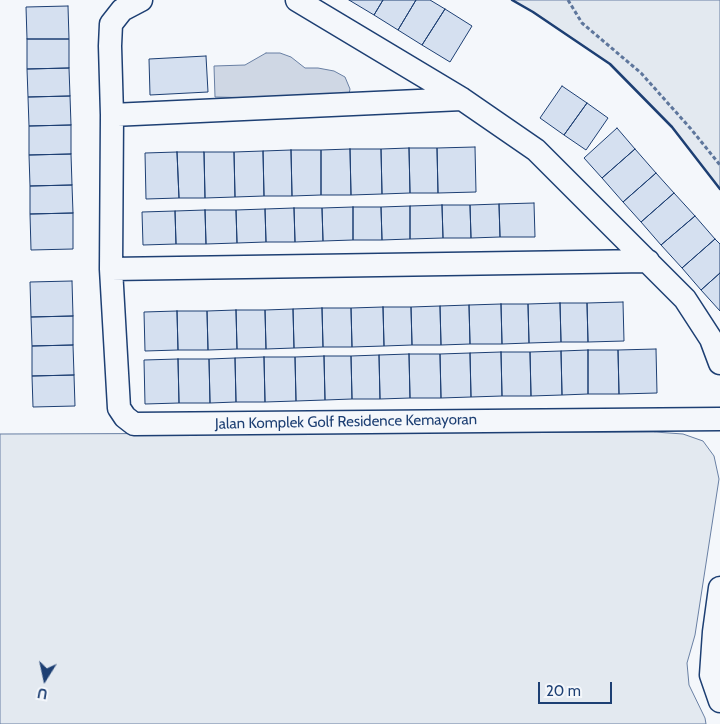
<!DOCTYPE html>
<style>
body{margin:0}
#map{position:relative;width:720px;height:724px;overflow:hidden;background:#f4f7fb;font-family:Cabin,sans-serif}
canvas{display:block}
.north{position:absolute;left:20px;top:654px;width:50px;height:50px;-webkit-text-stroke:4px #f4f7fb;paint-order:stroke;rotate:190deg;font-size:14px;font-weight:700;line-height:20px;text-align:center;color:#1d3f73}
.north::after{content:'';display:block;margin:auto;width:18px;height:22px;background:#1d3f73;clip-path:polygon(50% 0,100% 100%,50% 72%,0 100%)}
.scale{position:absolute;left:538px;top:682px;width:74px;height:22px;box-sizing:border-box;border:2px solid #1d3f73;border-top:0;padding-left:6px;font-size:15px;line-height:18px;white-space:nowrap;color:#1d3f73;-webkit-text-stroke:4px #f4f7fb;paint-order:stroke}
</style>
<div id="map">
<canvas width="720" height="724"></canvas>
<div class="north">U</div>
<div class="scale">20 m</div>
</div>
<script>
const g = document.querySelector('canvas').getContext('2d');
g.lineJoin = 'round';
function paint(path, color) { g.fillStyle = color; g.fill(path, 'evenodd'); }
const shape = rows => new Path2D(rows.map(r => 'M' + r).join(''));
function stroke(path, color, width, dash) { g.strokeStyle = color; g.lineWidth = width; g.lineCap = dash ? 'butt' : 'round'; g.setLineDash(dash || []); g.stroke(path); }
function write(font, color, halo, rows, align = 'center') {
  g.font = font + ' Cabin,sans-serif'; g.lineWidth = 4; g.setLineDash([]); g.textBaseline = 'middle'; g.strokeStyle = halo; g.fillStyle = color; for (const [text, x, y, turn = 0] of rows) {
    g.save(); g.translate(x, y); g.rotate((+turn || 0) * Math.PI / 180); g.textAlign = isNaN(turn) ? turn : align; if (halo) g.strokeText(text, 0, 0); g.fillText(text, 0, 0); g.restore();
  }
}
const green = shape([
 [512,0,720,0,720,189,672,127,610,64,533,12,512,0],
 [655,432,683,434,703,441,714,456,719,479,695,635,687,663,689,685,705,718,706,724,0,724,0,434,655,432]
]);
paint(green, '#e3e9f0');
stroke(green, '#687fa3', 1);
const water = shape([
 [266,53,280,53,291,57,305,68,318,68,334,71,345,77,350,89,348,100,215,97,214,66,245,65,266,53]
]);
paint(water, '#cfd7e4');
stroke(water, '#687fa3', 1);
const building = shape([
 [349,0,383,0,374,15,349,0],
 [383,0,416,0,398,30,374,15,383,0],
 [416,0,430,0,445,9,422,45,398,30,416,0],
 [68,6,69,39,27,39,26,7,68,6],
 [445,9,472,26,450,62,422,45,445,9],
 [27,39,69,39,69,68,27,69,27,39],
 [206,56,208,92,150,95,149,59,206,56],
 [69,68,70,96,28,97,27,69,69,68],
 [562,86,587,103,564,135,540,118,562,86],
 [70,96,71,125,29,126,28,97,70,96],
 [587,103,608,118,586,150,564,135,587,103],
 [71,125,71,154,29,155,29,126,71,125],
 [617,128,635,149,602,178,584,158,617,128],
 [475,147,476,192,438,193,437,148,475,147],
 [409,148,437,148,438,193,410,193,409,148],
 [409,148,410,193,382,194,381,149,409,148],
 [350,149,351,195,321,195,321,150,350,149],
 [350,149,381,149,382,194,351,195,350,149],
 [635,149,656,173,623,202,602,178,635,149],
 [291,150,292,196,264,196,263,151,291,150],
 [291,150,321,150,321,195,292,196,291,150],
 [263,151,264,196,235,197,234,152,263,151],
 [177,152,179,198,146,199,145,153,177,152],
 [177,152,204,152,205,198,179,198,177,152],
 [204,152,234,152,235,197,205,198,204,152],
 [71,154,72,185,30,186,29,155,71,154],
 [656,173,674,193,641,222,623,202,656,173],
 [72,185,73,213,30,214,30,186,72,185],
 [674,193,695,216,661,245,641,222,674,193],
 [534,203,535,237,500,237,499,204,534,203],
 [499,204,500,237,471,238,470,205,499,204],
 [442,205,470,205,471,238,443,238,442,205],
 [442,205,443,238,410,239,410,206,442,205],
 [410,206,410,239,382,240,381,207,410,206],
 [353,207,381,207,382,240,353,240,353,207],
 [353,207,353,240,323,241,322,208,353,207],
 [294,208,295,242,266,242,265,209,294,208],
 [294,208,322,208,323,241,295,242,294,208],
 [265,209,266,242,237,243,236,210,265,209],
 [205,210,206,244,176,244,175,211,205,210],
 [205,210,236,210,237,243,206,244,205,210],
 [175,211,176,244,143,245,142,212,175,211],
 [73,213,73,249,31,250,30,214,73,213],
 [695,216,715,239,682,268,661,245,695,216],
 [715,239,720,244,720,273,701,290,682,268,715,239],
 [720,273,720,311,701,290,720,273],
 [72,281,73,316,31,317,30,282,72,281],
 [623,302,624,341,588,342,587,303,623,302],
 [560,303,587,303,588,342,561,342,560,303],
 [560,303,561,342,529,343,528,304,560,303],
 [501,304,528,304,529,343,502,344,501,304],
 [501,304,502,344,470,344,469,305,501,304],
 [469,305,470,344,441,345,440,306,469,305],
 [440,306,441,345,412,345,411,307,440,306],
 [383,307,411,307,412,345,384,346,383,307],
 [383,307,384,346,352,347,351,308,383,307],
 [322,308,351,308,352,347,323,347,322,308],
 [322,308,323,347,294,348,293,309,322,308],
 [293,309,294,348,266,349,265,310,293,309],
 [236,310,237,349,208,350,207,311,236,310],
 [236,310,265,310,266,349,237,349,236,310],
 [177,311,178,350,145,351,144,312,177,311],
 [177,311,207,311,208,350,178,350,177,311],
 [73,316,73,345,32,346,31,317,73,316],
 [73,345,74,375,32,376,32,346,73,345],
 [656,349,657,393,619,394,618,350,656,349],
 [588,350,618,350,619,394,588,394,588,350],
 [588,350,588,394,562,395,561,351,588,350],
 [561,351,562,395,531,396,530,352,561,351],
 [501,352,530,352,531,396,502,396,501,352],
 [501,352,502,396,471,397,470,353,501,352],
 [470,353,471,397,441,398,440,354,470,353],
 [409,354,440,354,441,398,410,398,409,354],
 [409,354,410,398,380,399,379,355,409,354],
 [379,355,380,399,352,399,351,356,379,355],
 [324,356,351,356,352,399,325,400,324,356],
 [324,356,325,400,296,401,295,357,324,356],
 [264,357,265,402,236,402,235,358,264,357],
 [264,357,295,357,296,401,265,402,264,357],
 [235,358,236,402,210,403,209,359,235,358],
 [178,359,179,403,145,404,144,360,178,359],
 [178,359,209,359,210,403,179,403,178,359],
 [74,375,75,406,33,407,32,376,74,375]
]);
paint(building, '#d5e0f0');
stroke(building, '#1d3f73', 1);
const minor = shape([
 [141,0,122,10,111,24,110,46,112,115,111,269,119,408,125,417,134,424,720,419],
 [297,0,462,99,536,150,685,299,711,339,720,363],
 [112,115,462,99],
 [111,269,648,261],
 [720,588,714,632,711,675,720,701]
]);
stroke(minor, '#1d3f73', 25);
stroke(shape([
 [568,0,582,23,641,73,691,129,720,165]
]), '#5e769c', 3, [4, 2.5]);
stroke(minor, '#f4f7fb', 22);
stroke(shape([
 [512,0,533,12,610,64,672,127,720,189]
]), '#1d3f73', 2.5);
write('15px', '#1d3f73', '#f4f7fb', [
 ["Jalan Komplek Golf Residence Kemayoran",346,422,-1]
]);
</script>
